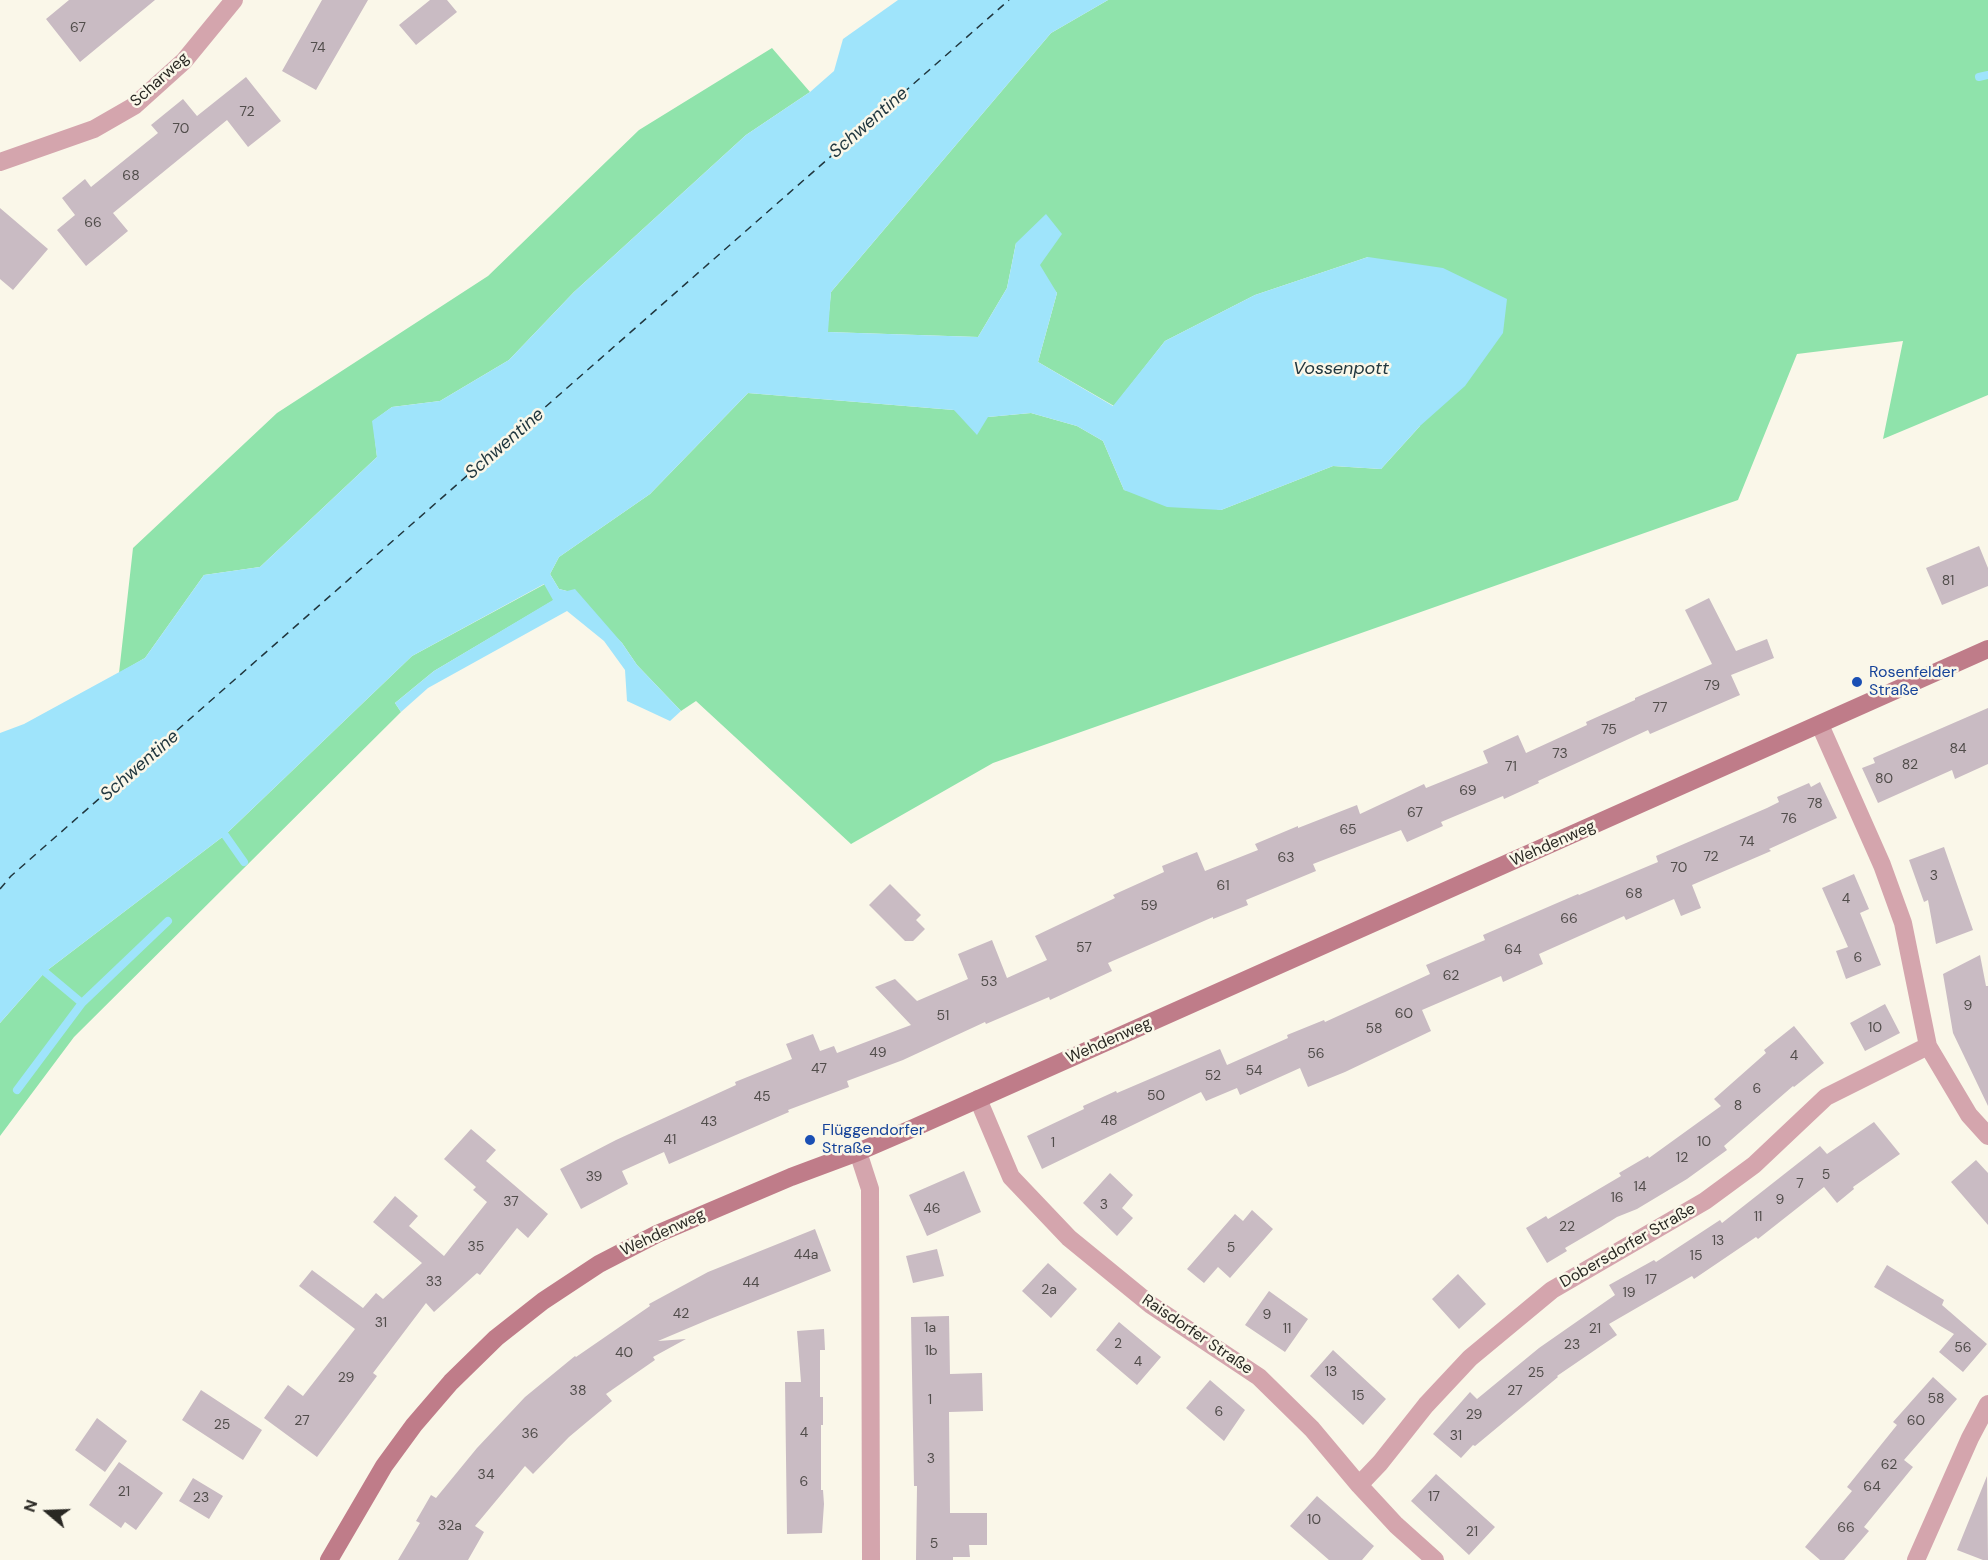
<!DOCTYPE html>
<meta charset="utf-8">
<style>
body{margin:0}
#map{position:relative;width:1988px;height:1560px;overflow:hidden;background:#faf7e9;font-family:"DM Sans",sans-serif}
canvas{display:block}
.north{position:absolute;left:18px;top:1482px;width:60px;height:60px;-webkit-text-stroke:4px #faf7e9;paint-order:stroke;rotate:289deg;font-size:16px;font-weight:700;line-height:24px;text-align:center;color:#292823}
.north::after{content:'';display:block;margin:auto;width:21px;height:27px;background:#292823;clip-path:polygon(50% 0,100% 100%,50% 72%,0 100%)}
</style>
<div id="map">
<canvas width="1988" height="1560"></canvas>
<div class="north">N</div>
</div>
<script>
const g = document.querySelector('canvas').getContext('2d');
g.lineJoin = 'round';
function paint(path, color) { g.fillStyle = color; g.fill(path, 'evenodd'); }
const shape = rows => new Path2D(rows.map(r => 'M' + r).join(''));
function stroke(path, color, width, dash) { g.strokeStyle = color; g.lineWidth = width; g.lineCap = dash ? 'butt' : 'round'; g.setLineDash(dash || []); g.stroke(path); }
function write(font, color, halo, rows, align = 'center') {
  g.font = font + ' "DM Sans",sans-serif'; g.lineWidth = 5; g.setLineDash([]); g.textBaseline = 'middle'; g.strokeStyle = halo; g.fillStyle = color; for (const [text, x, y, turn = 0] of rows) {
    g.save(); g.translate(x, y); g.rotate((+turn || 0) * Math.PI / 180); g.textAlign = isNaN(turn) ? turn : align; if (halo) g.strokeText(text, 0, 0); g.fillText(text, 0, 0); g.restore();
  }
}
paint(shape([
 [1108,0,1988,0,1988,395,1883,439,1903,341,1797,354,1738,500,993,763,851,844,696,701,681,711,637,665,622,643,567,591,559,589,550,574,559,557,650,494,748,393,954,410,988,417,1031,413,1077,426,1103,441,1124,490,1221,510,1333,466,1381,469,1420,426,1368,257,1255,295,1165,341,1114,406,1038,362,1057,293,1016,243,1007,288,978,337,827,332,831,292,1051,33],
 [772,48,810,92,746,135,574,292,509,360,440,401,392,407,373,421,377,457,260,567,204,575,145,658,119,673,133,548,277,413,488,276,639,130],
 [545,584,554,600,434,671,395,703,401,712,74,1037,0,1136,0,1023,45,972,225,835,412,656]
]), '#8fe3ab');
paint(shape([
 [898,0,1108,0,1051,33,831,292,828,332,978,337,1007,288,1016,243,1046,214,1062,234,1040,265,1057,293,1038,362,1113,406,1165,341,1255,295,1368,257,1443,268,1507,299,1503,333,1465,386,1420,426,1381,469,1333,466,1221,510,1167,507,1124,490,1103,441,1077,426,1031,413,988,417,977,435,954,410,748,393,650,494,559,557,550,574,559,589,567,591,575,589,622,643,637,665,681,711,670,721,627,701,625,670,604,641,567,611,428,688,401,712,395,703,434,671,553,600,544,584,412,656,225,835,45,972,0,1023,0,733,24,724,145,658,204,575,260,567,377,457,372,421,392,407,440,401,509,360,574,292,746,135,810,92,834,71,843,39]
]), '#9fe4fb');
stroke(shape([
 [1979,77,1988,75],
 [225,835,244,862],
 [45,972,82,1003],
 [17,1090,82,1003,168,921]
]), '#9fe4fb', 8);
stroke(shape([
 [0,889,11,876,1009,0]
]), '#21373f', 1.5, [8, 6]);
paint(shape([
 [69,0,155,0,80,62,46,19],
 [322,0,368,0,316,90,282,71],
 [430,0,447,0,457,12,416,45,399,25],
 [246,77,281,121,248,147,227,120,113,213,128,231,86,266,57,230,75,215,62,198,85,179,91,187,158,133,151,125,183,99,197,116],
 [0,208,48,249,13,290,0,279],
 [1979,546,1988,568,1988,586,1942,605,1926,568],
 [1709,598,1736,651,1767,639,1774,658,1731,675,1740,695,1650,734,1648,730,1538,781,1539,783,1504,799,1503,796,1441,822,1443,826,1407,842,1401,830,1313,864,1316,871,1246,900,1248,905,1213,919,1213,917,1108,963,1112,971,1050,1000,1049,997,986,1024,985,1022,903,1060,847,1081,849,1087,788,1110,789,1112,669,1164,664,1152,622,1171,628,1184,581,1209,560,1169,616,1140,736,1085,735,1082,792,1059,786,1044,813,1034,820,1051,834,1046,837,1053,911,1025,875,987,895,979,917,1001,968,979,958,954,992,940,1007,978,1047,960,1035,936,1115,898,1113,895,1164,872,1162,866,1197,852,1205,871,1258,850,1255,844,1298,826,1298,828,1357,805,1360,814,1424,784,1426,788,1488,763,1483,751,1518,735,1526,753,1587,725,1586,722,1635,700,1635,698,1712,664,1685,610],
 [1988,708,1988,764,1955,779,1952,770,1878,803,1862,768,1875,763,1873,758],
 [1820,782,1837,818,1769,849,1771,851,1692,885,1701,908,1681,916,1674,899,1626,920,1624,916,1539,954,1543,964,1503,982,1501,976,1422,1010,1431,1031,1345,1072,1308,1087,1300,1068,1240,1095,1237,1088,1206,1101,1201,1092,1042,1169,1027,1136,1084,1109,1083,1106,1116,1091,1117,1093,1220,1049,1227,1065,1288,1038,1287,1035,1324,1020,1325,1022,1430,974,1426,965,1485,940,1483,935,1578,894,1579,895,1658,862,1656,856,1767,808,1779,802,1777,797,1809,783,1811,787],
 [1944,847,1973,930,1936,944,1928,900,1924,902,1909,860],
 [1854,874,1869,909,1860,913,1881,965,1846,979,1836,951,1848,947,1822,888],
 [890,884,921,915,916,920,925,929,913,941,905,941,869,905],
 [1980,955,1986,986,1988,986,1988,1106,1953,1033,1943,974],
 [1885,1004,1900,1033,1865,1051,1850,1023],
 [1794,1026,1824,1063,1794,1087,1793,1086,1724,1146,1727,1150,1687,1179,1637,1209,1617,1217,1601,1227,1565,1248,1567,1251,1547,1263,1526,1228,1546,1216,1548,1219,1621,1176,1619,1173,1648,1156,1649,1158,1721,1106,1714,1099,1766,1053,1764,1050],
 [1874,1122,1900,1154,1853,1187,1854,1189,1837,1203,1824,1187,1758,1239,1756,1237,1694,1279,1692,1276,1609,1324,1617,1335,1557,1376,1558,1377,1475,1446,1473,1445,1461,1458,1433,1434,1470,1392,1477,1399,1539,1348,1615,1295,1609,1285,1654,1260,1656,1262,1720,1220,1722,1223,1820,1146,1827,1154],
 [471,1129,496,1150,486,1161,548,1214,528,1238,517,1228,480,1275,477,1273,434,1312,426,1303,373,1373,377,1376,317,1457,264,1418,288,1385,303,1396,355,1329,299,1286,312,1270,363,1308,376,1293,383,1299,422,1263,373,1222,395,1196,418,1216,409,1226,444,1256,487,1202,473,1190,476,1187,444,1159],
 [1976,1160,1988,1173,1988,1225,1951,1182],
 [964,1171,981,1212,927,1236,909,1195],
 [1110,1173,1133,1195,1122,1208,1133,1218,1117,1236,1083,1203],
 [1252,1210,1273,1229,1230,1278,1218,1267,1204,1283,1187,1269,1235,1214,1243,1221],
 [815,1229,831,1271,710,1319,658,1341,686,1339,653,1357,655,1360,606,1394,612,1401,569,1437,533,1474,525,1466,475,1526,484,1532,468,1560,398,1560,420,1523,416,1521,431,1495,436,1498,477,1448,525,1397,575,1356,576,1357,650,1306,649,1304,708,1272],
 [937,1249,944,1276,913,1283,906,1256],
 [1048,1263,1077,1289,1051,1318,1022,1291],
 [1887,1265,1944,1300,1942,1305,1987,1344,1963,1372,1939,1352,1954,1334,1874,1287],
 [1458,1274,1486,1304,1459,1329,1432,1299],
 [1269,1291,1308,1319,1285,1352,1245,1325],
 [949,1316,950,1374,982,1373,983,1411,949,1412,950,1513,987,1513,987,1545,969,1545,970,1557,953,1557,953,1560,916,1560,917,1486,914,1486,911,1317],
 [1119,1322,1161,1357,1137,1385,1096,1350],
 [824,1329,825,1350,820,1350,820,1397,823,1397,823,1425,821,1425,821,1490,823,1490,824,1504,822,1533,787,1534,785,1382,801,1382,797,1331],
 [1333,1350,1386,1399,1363,1425,1310,1376],
 [1933,1377,1957,1399,1904,1460,1913,1467,1864,1527,1869,1531,1844,1560,1820,1560,1805,1547,1852,1491,1847,1487,1897,1425,1893,1422],
 [1210,1380,1245,1410,1224,1441,1186,1408],
 [201,1390,262,1430,243,1460,182,1420],
 [97,1418,127,1441,105,1472,75,1450],
 [119,1462,163,1493,136,1530,125,1522,121,1528,89,1505],
 [1436,1474,1495,1527,1469,1555,1411,1501],
 [1987,1476,1988,1560,1983,1560,1957,1550],
 [193,1478,223,1496,209,1519,179,1501],
 [1317,1496,1374,1546,1362,1560,1329,1560,1290,1526]
]), '#c9bbc3');
stroke(shape([
 [0,162,94,129,134,106,184,61,234,0],
 [1820,725,1882,865,1903,923,1928,1046,1969,1115,1988,1136],
 [978,1099,1011,1177,1069,1238,1151,1305,1259,1377,1312,1429,1359,1485,1396,1525,1435,1560],
 [858,1152,870,1189,871,1560],
 [1359,1485,1380,1463,1426,1405,1470,1358,1552,1290,1705,1201,1754,1165,1826,1097,1928,1046],
 [1916,1560,1970,1438,1988,1404]
]), '#d4a5ad', 18);
stroke(shape([
 [329,1560,384,1466,414,1425,451,1382,496,1338,543,1301,599,1264,657,1234,791,1177,858,1152,909,1130,1988,649]
]), '#bf7c89', 18);
for (const [x, y, r, color] of [
 [1857,682,6,"#1a4fb4"],
 [810,1140,6,"#1a4fb4"]
]) { const dot = new Path2D(); dot.arc(x, y, r, 0, 2 * Math.PI); g.fillStyle = color; g.fill(dot); stroke(dot, '#faf7e9', 2); }
write('14px', '#514d4b', null, [
 ["67",78,28],
 ["74",318,48],
 ["72",247,112],
 ["70",181,129],
 ["68",131,176],
 ["66",93,223],
 ["81",1948,581],
 ["79",1712,686],
 ["77",1660,708],
 ["75",1609,730],
 ["84",1958,749],
 ["73",1560,754],
 ["82",1910,765],
 ["71",1511,767],
 ["80",1884,779],
 ["69",1468,791],
 ["78",1815,804],
 ["67",1415,813],
 ["76",1789,819],
 ["65",1348,830],
 ["74",1747,842],
 ["72",1711,857],
 ["63",1286,858],
 ["70",1679,868],
 ["3",1934,876],
 ["61",1223,886],
 ["68",1634,894],
 ["4",1846,899],
 ["59",1149,906],
 ["66",1569,919],
 ["57",1084,948],
 ["64",1513,950],
 ["6",1858,958],
 ["62",1451,976],
 ["53",989,982],
 ["9",1968,1006],
 ["60",1404,1014],
 ["51",943,1016],
 ["10",1875,1028],
 ["58",1374,1029],
 ["49",878,1053],
 ["56",1316,1054],
 ["4",1794,1056],
 ["47",819,1069],
 ["54",1254,1071],
 ["52",1213,1076],
 ["6",1757,1089],
 ["50",1156,1096],
 ["45",762,1097],
 ["8",1738,1106],
 ["48",1109,1121],
 ["43",709,1122],
 ["41",670,1140],
 ["10",1704,1142],
 ["1",1053,1143],
 ["12",1682,1158],
 ["5",1826,1175],
 ["39",594,1177],
 ["7",1800,1184],
 ["14",1640,1187],
 ["16",1617,1198],
 ["9",1780,1200],
 ["37",511,1202],
 ["3",1104,1205],
 ["46",932,1209],
 ["11",1758,1217],
 ["22",1567,1227],
 ["13",1718,1241],
 ["35",476,1247],
 ["5",1231,1248],
 ["44a",806,1255],
 ["15",1696,1256],
 ["17",1651,1280],
 ["33",434,1282],
 ["44",751,1283],
 ["2a",1049,1290],
 ["19",1629,1293],
 ["42",681,1314],
 ["9",1267,1315],
 ["31",381,1323],
 ["1a",930,1328],
 ["11",1287,1329],
 ["21",1595,1329],
 ["2",1118,1344],
 ["23",1572,1345],
 ["56",1963,1348],
 ["1b",931,1351],
 ["40",624,1353],
 ["4",1138,1362],
 ["13",1331,1372],
 ["25",1536,1373],
 ["29",346,1378],
 ["38",578,1391],
 ["27",1515,1391],
 ["15",1358,1396],
 ["58",1936,1399],
 ["1",930,1400],
 ["6",1219,1412],
 ["29",1474,1415],
 ["27",302,1421],
 ["60",1916,1421],
 ["25",222,1425],
 ["4",804,1433],
 ["36",530,1434],
 ["31",1456,1436],
 ["3",931,1459],
 ["62",1889,1465],
 ["34",486,1475],
 ["6",804,1482],
 ["64",1872,1487],
 ["21",124,1492],
 ["17",1434,1497],
 ["23",201,1498],
 ["10",1314,1520],
 ["32a",450,1526],
 ["66",1846,1528],
 ["21",1472,1532],
 ["5",934,1544]
]);
write('16px', '#292823', '#faf7e9', [
 ["Scharweg",160,80,-42],
 ["Wehdenweg",1553,844,-24],
 ["Wehdenweg",1109,1041,-24],
 ["Wehdenweg",663,1233,-25],
 ["Dobersdorfer Straße",1628,1246,-30],
 ["Raisdorfer Straße",1197,1335,34]
]);
write('16px', '#164399', '#faf7e9', [
 ["Rosenfelder",1869,673],
 ["Straße",1869,691],
 ["Flüggendorfer",822,1131],
 ["Straße",822,1149]
], 'left');
write('italic 18px', '#21373f', '#faf7e9', [
 ["Schwentine",869,123,-41],
 ["Vossenpott",1341,369],
 ["Schwentine",505,444,-41],
 ["Schwentine",140,766,-41]
]);
</script>
